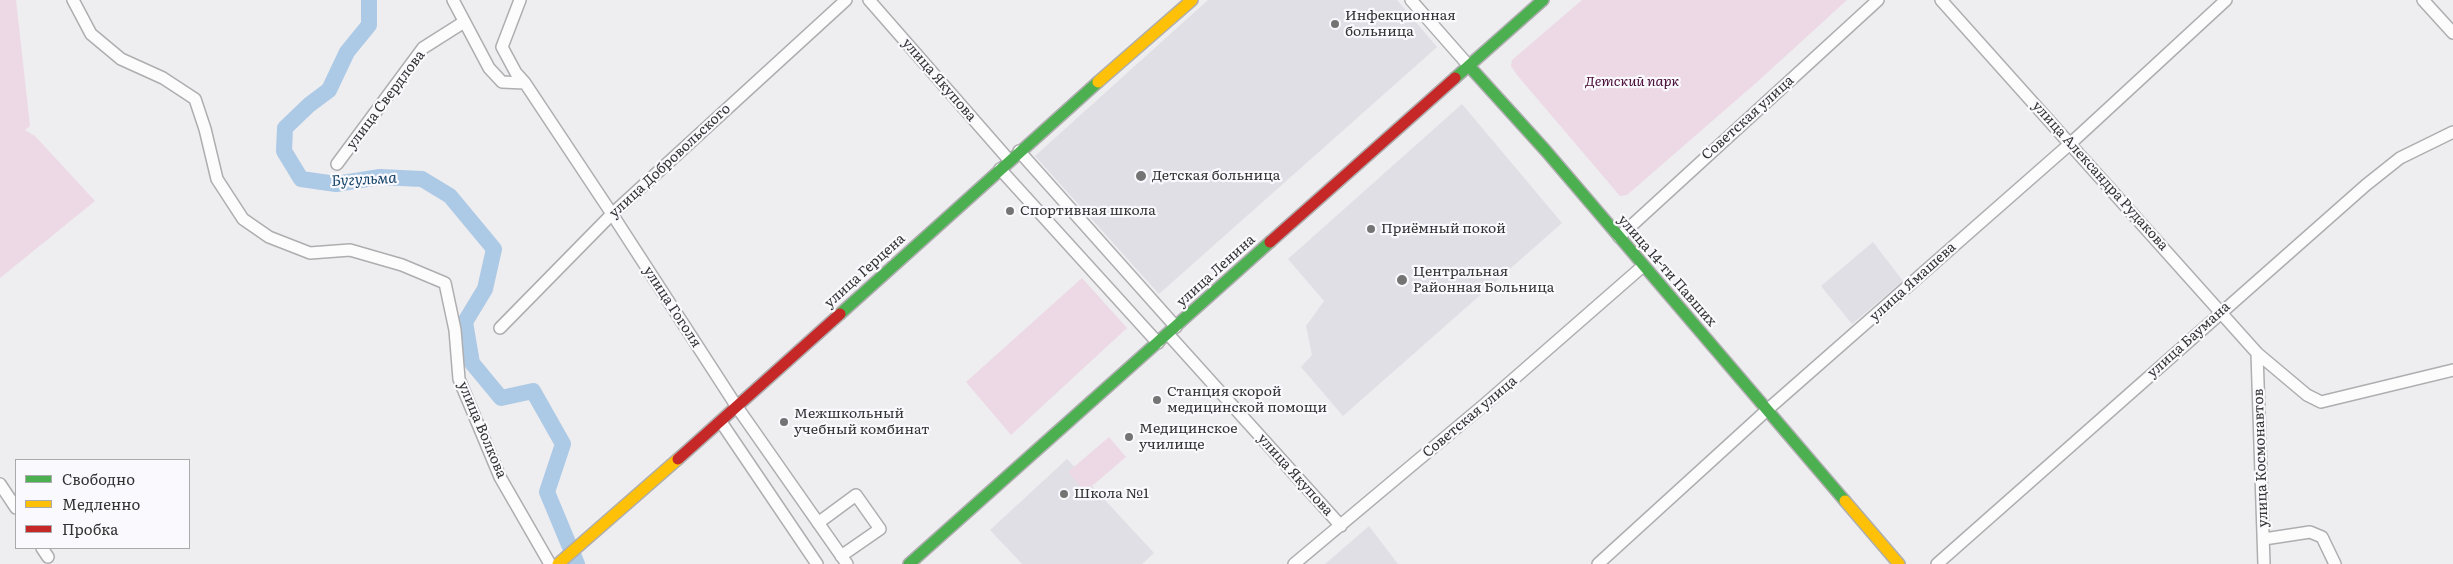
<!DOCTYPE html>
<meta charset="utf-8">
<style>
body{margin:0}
#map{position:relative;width:2453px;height:564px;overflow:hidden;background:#eeedef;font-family:Literata,serif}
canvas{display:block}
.legend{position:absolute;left:15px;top:459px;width:175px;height:90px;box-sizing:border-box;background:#faf9fe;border:1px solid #aaaaad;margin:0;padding:6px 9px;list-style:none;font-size:15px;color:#333334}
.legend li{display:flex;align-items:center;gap:10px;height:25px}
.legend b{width:25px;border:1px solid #aaaaad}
</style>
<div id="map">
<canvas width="2453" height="564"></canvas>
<ul class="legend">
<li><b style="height:6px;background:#4caf50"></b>Свободно</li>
<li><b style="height:6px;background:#ffc107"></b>Медленно</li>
<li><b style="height:6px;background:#c62828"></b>Пробка</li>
</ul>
</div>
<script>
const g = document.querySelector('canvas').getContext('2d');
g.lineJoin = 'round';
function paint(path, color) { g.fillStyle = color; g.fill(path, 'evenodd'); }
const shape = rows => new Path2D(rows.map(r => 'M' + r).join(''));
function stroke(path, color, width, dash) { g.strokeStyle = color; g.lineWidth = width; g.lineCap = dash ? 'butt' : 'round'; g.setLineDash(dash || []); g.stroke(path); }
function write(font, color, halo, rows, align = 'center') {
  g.font = font + ' Literata,serif'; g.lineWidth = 4.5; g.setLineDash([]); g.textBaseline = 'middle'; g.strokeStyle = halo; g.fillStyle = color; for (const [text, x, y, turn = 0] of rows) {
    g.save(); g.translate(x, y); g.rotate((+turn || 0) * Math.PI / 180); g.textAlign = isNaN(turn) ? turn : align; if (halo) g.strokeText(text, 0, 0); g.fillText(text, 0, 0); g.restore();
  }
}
paint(shape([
 [1208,0,1397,0,1437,47,1159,294,1035,156],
 [1462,104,1562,223,1343,416,1301,367,1312,355,1306,326,1324,301,1288,259],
 [1873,242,1903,281,1852,324,1821,286],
 [1067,459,1154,553,1142,564,1022,564,990,530],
 [1369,526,1398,564,1325,564]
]), '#e0dfe6');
paint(shape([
 [0,0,16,0,30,126,25,130,35,136,95,201,0,278],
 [1582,0,1847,0,1756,83,1627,195,1620,196,1517,75,1511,66,1512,60],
 [1082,278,1127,328,1011,435,966,382],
 [1109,437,1126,457,1085,492,1068,472]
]), '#ecd9e5');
stroke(shape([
 [369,0,369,25,347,52,329,90,309,105,285,128,284,151,301,179,336,184,380,177,422,179,450,196,494,249,485,289,465,322,472,363,501,398,533,391,563,444,547,492,577,564]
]), '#acc9e6', 16);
const street = shape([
 [73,0,91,34,121,59,163,78,195,99,205,129,217,179,243,219,269,237,310,253,350,250,402,265,445,283,455,330,459,379,500,477,550,564],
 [453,0,489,68,502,82,525,83],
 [520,0,502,47,516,73,525,83,612,214,737,407,847,564],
 [869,0,1009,160],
 [1411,0,1469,66],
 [1941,0,2257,353,2307,395,2321,402,2453,370],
 [2423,0,2453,33],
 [1019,151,1176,327],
 [337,164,423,48,464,22],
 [1000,169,1158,343],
 [1619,237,1878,0],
 [500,328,612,214,846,0],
 [1168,334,1341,526],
 [2257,353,2264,564],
 [721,422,817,564],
 [0,484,16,508],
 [818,523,856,495,880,529,841,556],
 [2264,539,2310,532,2322,537,2335,564],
 [42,548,48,557],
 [1294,564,1485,404,1643,266],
 [1598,564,1767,410,2071,143,2226,0],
 [1937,564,2366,185,2400,158,2453,132]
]);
const fast = shape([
 [1469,66,1546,151,1845,501],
 [1455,78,1543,0],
 [840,314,1098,82],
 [909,564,1270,242]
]);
const slow = shape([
 [1098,82,1192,0],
 [1845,501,1899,564],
 [558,564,678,459]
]);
const jam = shape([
 [1270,242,1455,78],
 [678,459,840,314]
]);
stroke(street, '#aeadaf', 14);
stroke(fast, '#aeadaf', 14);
stroke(slow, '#aeadaf', 14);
stroke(jam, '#aeadaf', 14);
stroke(street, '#fcfcfd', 11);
stroke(fast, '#4caf50', 11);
stroke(slow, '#ffc107', 11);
stroke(jam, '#c62828', 11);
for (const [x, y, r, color] of [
 [1335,24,5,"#747475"],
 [1141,176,6,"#747475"],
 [1010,211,5,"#747475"],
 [1371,229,5,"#747475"],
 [1402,280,6,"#747475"],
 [1157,400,5,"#747475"],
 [784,422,5,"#747475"],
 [1129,437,5,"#747475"],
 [1064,494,5,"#747475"]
]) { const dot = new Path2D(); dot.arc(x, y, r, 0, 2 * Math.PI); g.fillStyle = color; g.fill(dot); stroke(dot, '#faf9fe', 2); }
write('14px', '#333334', '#faf9fe', [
 ["Инфекционная",1345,16],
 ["больница",1345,32],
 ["Детская больница",1152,176],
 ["Спортивная школа",1020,211],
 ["Приёмный покой",1381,229],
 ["Центральная",1413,272],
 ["Районная Больница",1413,288],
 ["Станция скорой",1167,392],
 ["медицинской помощи",1167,408],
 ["Межшкольный",794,414],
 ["учебный комбинат",794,430],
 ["Медицинское",1139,429],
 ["училище",1139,445],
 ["Школа №1",1074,494]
], 'left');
write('14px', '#333334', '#faf9fe', [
 ["улица Якупова",939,80,49],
 ["улица Свердлова",386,100,-53],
 ["Советская улица",1748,118,-42],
 ["улица Добровольского",670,161,-43],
 ["улица Александра Рудакова",2100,176,48],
 ["улица Герцена",865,271,-42],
 ["улица Ленина",1216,271,-42],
 ["улица 14-ти Павших",1667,271,49],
 ["улица Ямашева",1913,282,-42],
 ["улица Гоголя",672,307,57],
 ["улица Баумана",2189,340,-42],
 ["Советская улица",1470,417,-40],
 ["улица Волкова",482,430,67],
 ["улица Космонавтов",2261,458,-92],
 ["улица Якупова",1295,475,48]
]);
write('italic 14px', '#4a0d37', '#faf9fe', [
 ["Детский парк",1632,82]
]);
write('italic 15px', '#144369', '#faf9fe', [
 ["Бугульма",364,180,-3]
]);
</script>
